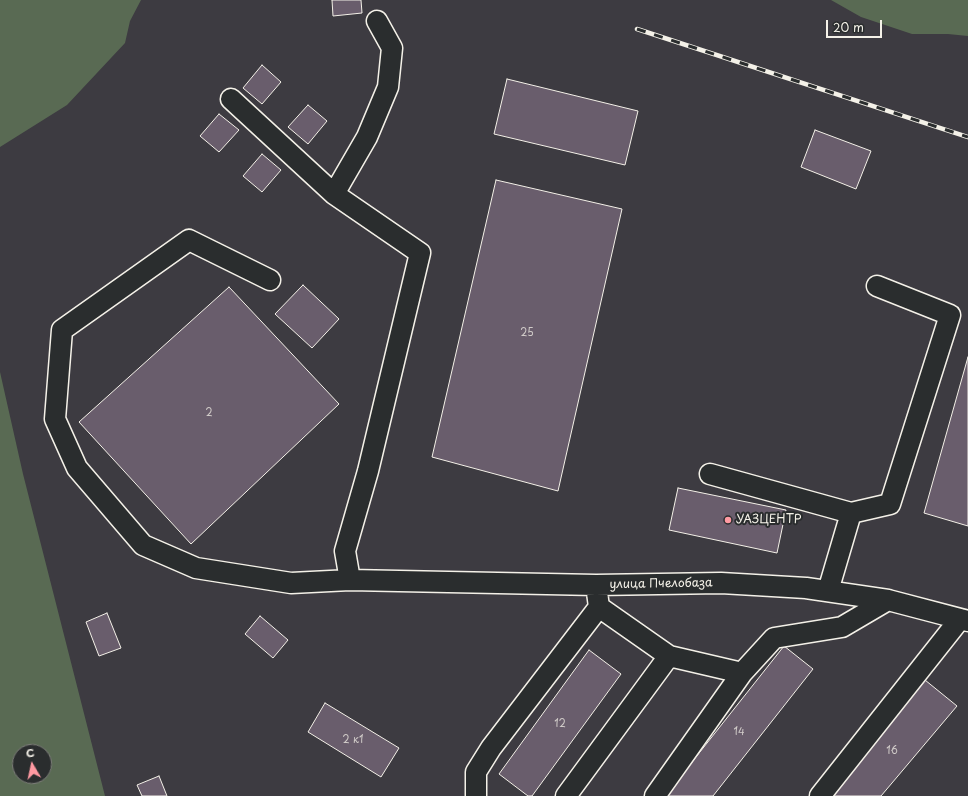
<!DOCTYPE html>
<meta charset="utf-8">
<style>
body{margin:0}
#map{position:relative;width:968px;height:796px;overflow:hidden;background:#3d3b41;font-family:"Playpen Sans",sans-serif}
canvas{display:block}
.north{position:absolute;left:12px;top:744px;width:40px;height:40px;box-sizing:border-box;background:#2a2d2e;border:1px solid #7b7b78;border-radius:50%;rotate:351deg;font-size:11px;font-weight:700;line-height:16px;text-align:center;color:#f4f1e8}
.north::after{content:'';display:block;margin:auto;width:14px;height:18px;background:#ff9aa2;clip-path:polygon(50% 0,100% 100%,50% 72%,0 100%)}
.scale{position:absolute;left:826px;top:20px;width:56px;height:18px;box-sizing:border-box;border:2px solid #f4f1e8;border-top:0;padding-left:5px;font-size:12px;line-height:14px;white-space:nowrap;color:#f4f1e8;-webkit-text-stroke:3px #2a2d2e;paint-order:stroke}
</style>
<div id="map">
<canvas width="968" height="796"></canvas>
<div class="north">С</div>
<div class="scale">20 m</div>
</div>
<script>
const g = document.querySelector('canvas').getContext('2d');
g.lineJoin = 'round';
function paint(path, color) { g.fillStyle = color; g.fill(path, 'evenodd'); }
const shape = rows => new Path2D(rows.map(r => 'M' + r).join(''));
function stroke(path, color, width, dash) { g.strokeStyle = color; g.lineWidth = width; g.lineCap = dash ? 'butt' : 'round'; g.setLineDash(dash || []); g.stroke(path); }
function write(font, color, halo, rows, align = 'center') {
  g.font = font + ' "Playpen Sans",sans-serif'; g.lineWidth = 4; g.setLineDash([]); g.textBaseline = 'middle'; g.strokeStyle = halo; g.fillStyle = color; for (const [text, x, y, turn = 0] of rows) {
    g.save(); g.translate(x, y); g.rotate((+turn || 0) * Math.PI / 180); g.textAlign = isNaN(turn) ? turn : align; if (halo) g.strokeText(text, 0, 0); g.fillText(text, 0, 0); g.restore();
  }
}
paint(shape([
 [0,0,141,0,130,21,125,43,67,105,0,147],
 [831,0,968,0,968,36,948,34,912,34,861,17],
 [0,372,23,474,105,796,0,796],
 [20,752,44,752,44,776,20,776]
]), '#596a53');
const building = shape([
 [332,0,361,0,362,13,333,16,332,0],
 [262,65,281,82,262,104,243,88,262,65],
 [507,79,638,111,625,165,494,134,507,79],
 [308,105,327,121,308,144,288,127,308,105],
 [219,114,239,130,219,152,200,136,219,114],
 [815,130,871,151,856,189,801,167,815,130],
 [262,154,281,170,262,192,243,176,262,154],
 [496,180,622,209,558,491,432,457,496,180],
 [303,285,339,319,312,348,275,314,303,285],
 [229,287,339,404,191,544,79,422,229,287],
 [968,357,968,526,924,513,968,357],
 [678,488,786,510,777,553,669,530,678,488],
 [107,613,121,648,99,656,86,622,107,613],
 [260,616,288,640,273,658,245,634,260,616],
 [784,646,813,669,713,796,665,796,784,646],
 [589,650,621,674,532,796,528,796,499,774,589,650],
 [925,680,957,706,881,796,827,796,925,680],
 [325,703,399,748,381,777,308,732,325,703],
 [159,776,167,796,142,796,137,785,159,776]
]);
paint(building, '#695d6c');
stroke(building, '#f4f1e8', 1);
const minor = shape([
 [231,99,334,194,420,253,368,471,345,551,350,580],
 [334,194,367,137,388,87,392,48,377,21],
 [270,280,189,240,62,330,55,419,77,468,143,545,196,568,291,583,350,580,596,585,721,583,806,588,888,600,968,621],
 [710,474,851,513],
 [828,591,851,513,890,504,950,315,877,286],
 [599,607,669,656],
 [476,796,476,772,491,748,599,607,596,585],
 [566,796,669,656,742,673],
 [655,796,742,673,774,638,842,627,888,600],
 [820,796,960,619]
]);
stroke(minor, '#f4f1e8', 23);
stroke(minor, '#2a2d2e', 20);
const rail = shape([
 [637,29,968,137]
]);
stroke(rail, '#f4f1e8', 4.5);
stroke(rail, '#2a2d2e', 3, [9]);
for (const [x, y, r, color] of [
 [728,520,4,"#ff9aa2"]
]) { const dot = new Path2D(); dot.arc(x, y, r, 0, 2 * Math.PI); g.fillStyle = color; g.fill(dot); stroke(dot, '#2a2d2e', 1.5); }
write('10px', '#d1ccc9', null, [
 ["25",527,333],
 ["2",209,413],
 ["12",560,724],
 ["14",739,732],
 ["2 к1",353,740],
 ["16",892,751]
]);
write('12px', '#f4f1e8', '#2a2d2e', [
 ["УАЗЦЕНТР",736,520]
], 'left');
write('12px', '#f4f1e8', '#2a2d2e', [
 ["улица Пчелобаза",661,584,-1]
]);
</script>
